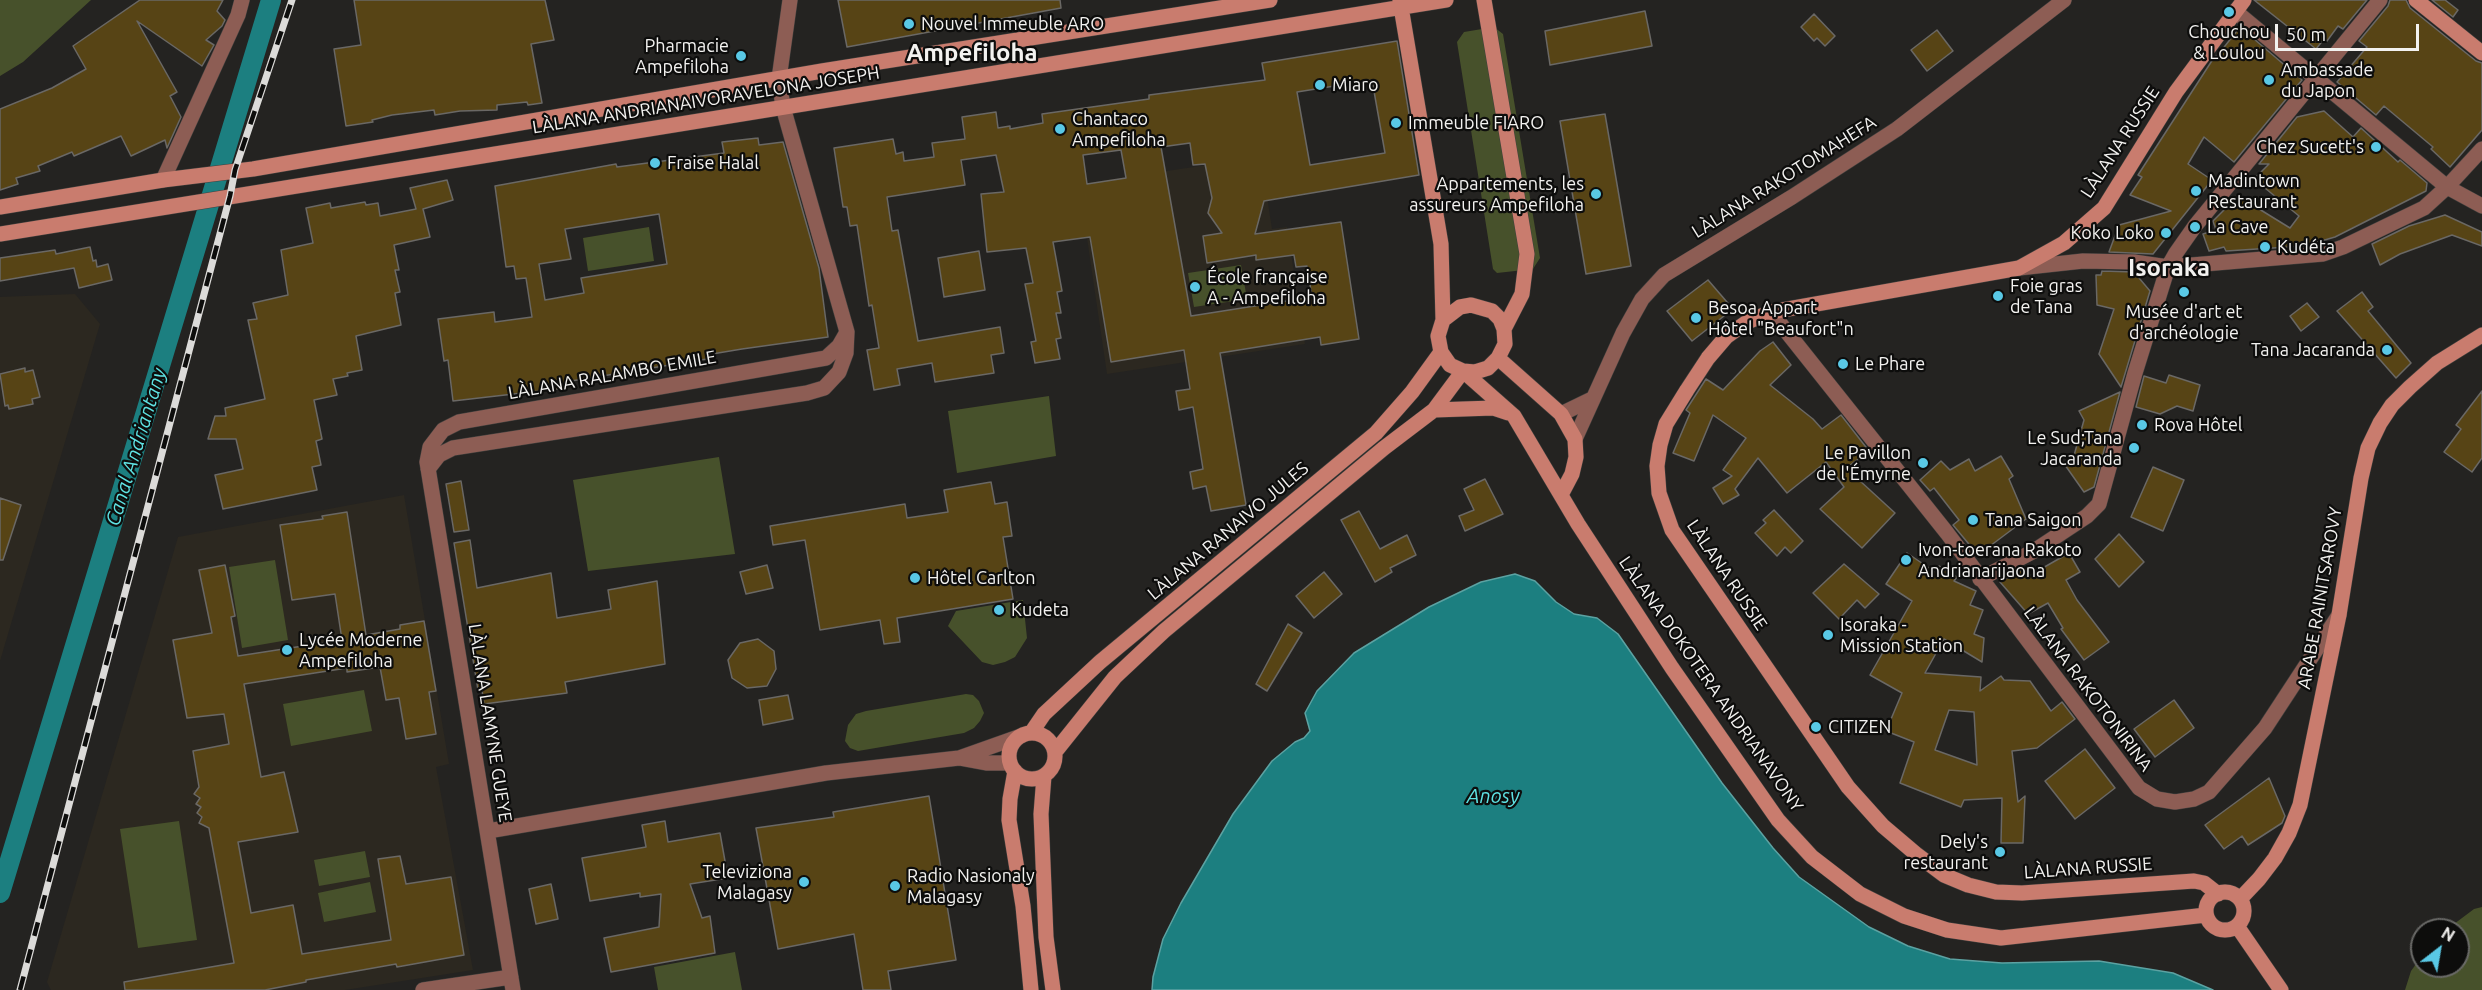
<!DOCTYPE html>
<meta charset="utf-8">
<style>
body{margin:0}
#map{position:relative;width:2482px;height:990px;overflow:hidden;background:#242321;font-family:Ubuntu,sans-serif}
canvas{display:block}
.north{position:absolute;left:2410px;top:918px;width:60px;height:60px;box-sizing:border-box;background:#0d0d0c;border:2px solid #696967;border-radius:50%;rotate:31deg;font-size:16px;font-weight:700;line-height:24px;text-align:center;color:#f3f2f0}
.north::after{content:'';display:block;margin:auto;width:21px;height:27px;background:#59c8e5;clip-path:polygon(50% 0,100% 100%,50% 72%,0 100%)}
.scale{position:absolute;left:2275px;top:24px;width:144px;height:27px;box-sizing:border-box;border:3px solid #f3f2f0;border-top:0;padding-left:8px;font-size:18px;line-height:21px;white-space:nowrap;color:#f3f2f0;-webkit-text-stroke:4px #0d0d0c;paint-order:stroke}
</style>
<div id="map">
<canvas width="2482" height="990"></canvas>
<div class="north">N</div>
<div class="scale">50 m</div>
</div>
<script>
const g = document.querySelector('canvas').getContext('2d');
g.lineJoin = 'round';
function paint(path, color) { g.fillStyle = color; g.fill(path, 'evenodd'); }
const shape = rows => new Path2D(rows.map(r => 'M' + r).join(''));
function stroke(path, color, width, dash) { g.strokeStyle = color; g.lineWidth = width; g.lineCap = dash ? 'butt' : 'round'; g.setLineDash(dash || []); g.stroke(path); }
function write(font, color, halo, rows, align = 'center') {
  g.font = font + ' Ubuntu,sans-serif'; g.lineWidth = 4.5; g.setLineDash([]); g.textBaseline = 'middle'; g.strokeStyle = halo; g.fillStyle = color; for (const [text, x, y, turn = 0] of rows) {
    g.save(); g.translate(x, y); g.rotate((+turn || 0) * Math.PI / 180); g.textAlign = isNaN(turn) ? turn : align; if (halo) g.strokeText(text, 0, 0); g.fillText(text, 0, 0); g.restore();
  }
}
paint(shape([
 [1261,157,1272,229,1287,227,1305,344,1107,374,1079,184],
 [75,294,100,324,0,661,0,297],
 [404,495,449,764,436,767,473,970,345,990,51,990,47,982,178,537]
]), '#2c2820');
paint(shape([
 [0,0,91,0,23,62,0,76],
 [1494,27,1503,34,1540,258,1533,269,1497,273,1493,269,1457,42,1464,32],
 [649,227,654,261,588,271,583,238],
 [1241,265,1247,299,1194,307,1188,273],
 [1049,396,1056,456,957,473,948,411],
 [719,457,735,554,588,571,573,480],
 [275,560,288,640,242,648,229,567],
 [1023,600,1027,638,1015,657,1005,662,993,665,982,662,948,626,956,611],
 [364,690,372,731,291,746,283,704],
 [966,694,973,695,979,701,984,713,980,721,974,728,964,733,858,751,850,748,845,741,848,725,856,714,866,711],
 [179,821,197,940,138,948,120,829],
 [365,851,370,877,319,886,314,860],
 [370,882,376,912,324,922,318,893],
 [2482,907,2482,990,2405,990,2411,971,2422,956,2422,966,2458,966,2458,930,2446,930,2474,909],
 [735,952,742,990,658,990,654,967]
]), '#47512b');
const water = shape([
 [1515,574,1535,581,1556,602,1574,614,1597,618,1618,634,1722,783,1773,848,1799,877,1869,927,1908,946,1950,959,2002,963,2099,961,2173,973,2213,990,1152,990,1153,977,1163,939,1181,903,1233,814,1272,761,1295,742,1304,738,1310,731,1305,713,1317,691,1354,653,1429,607,1481,582,1515,574]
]);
paint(water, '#1c7f80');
stroke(water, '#5ca2a2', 1.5);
stroke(shape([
 [0,893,271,0]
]), '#1c7f80', 20);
const building = shape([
 [140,0,223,0,217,11,225,20,222,26,206,40,214,45,202,66,137,21,177,92,170,96,181,117,167,148,165,140,131,156,121,136,74,156,72,152,38,166,40,171,16,178,18,184,0,190,0,109,52,88,86,69,73,46,140,0],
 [354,0,545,0,554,40,531,44,542,103,528,105,527,102,497,105,497,110,460,111,435,115,434,110,392,115,372,120,373,122,346,126,334,49,361,45,354,0],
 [838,0,1060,0,1061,8,847,47,838,0],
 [2254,0,2367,0,2343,29,2338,26,2327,41,2324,39,2316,49,2254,0],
 [2390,0,2406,0,2410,8,2476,61,2482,63,2482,130,2450,167,2431,149,2433,147,2384,106,2376,115,2337,82,2367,47,2359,41,2388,6,2390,0],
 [2432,0,2445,0,2458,10,2453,17,2432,0],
 [1645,11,1652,46,1550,65,1545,31,1645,11],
 [1814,14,1835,36,1825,46,1817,38,1814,41,1801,27,1814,14],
 [2240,27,2302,80,2234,162,2204,137,2188,164,2212,180,2153,254,2109,252,2119,225,2171,211,2130,195,2142,177,2138,175,2215,56,2217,56,2240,27],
 [1937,30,1953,51,1927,71,1911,50,1937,30],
 [1397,41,1419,175,1264,201,1255,234,1341,222,1359,339,1321,345,1320,337,1220,353,1246,505,1211,511,1206,486,1193,489,1190,472,1203,469,1193,407,1179,410,1176,391,1190,389,1184,350,1111,362,1090,237,1053,242,1062,291,1057,292,1061,313,1056,313,1061,338,1056,339,1060,359,1035,363,1031,342,1036,341,1025,284,1033,283,1026,248,987,252,981,194,1004,192,996,155,961,160,965,185,887,197,892,231,898,230,918,341,1000,327,1004,353,991,355,994,373,935,382,932,363,897,369,900,385,874,390,867,350,879,348,872,305,869,306,857,225,850,226,847,207,843,207,834,148,893,139,896,154,903,152,904,161,934,157,932,143,965,139,962,117,996,112,998,128,1010,126,1010,129,1043,123,1042,114,1149,99,1149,95,1265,80,1262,63,1397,41],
 [1372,80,1385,153,1310,165,1297,92,1372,80],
 [1190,143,1193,165,1205,164,1212,198,1208,213,1222,233,1203,236,1207,263,1256,255,1256,260,1294,255,1296,267,1307,266,1312,297,1191,316,1161,147,1190,143],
 [1121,150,1126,178,1087,184,1083,155,1121,150],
 [2324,111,2353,137,2361,128,2398,162,2400,160,2427,183,2426,191,2335,237,2304,246,2226,251,2224,247,2209,251,2203,234,2216,230,2213,221,2238,196,2290,228,2299,216,2254,179,2269,164,2259,164,2297,117,2324,111],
 [1605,114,1631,266,1586,274,1560,121,1605,114],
 [758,138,759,145,783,142,819,268,828,337,742,349,712,354,713,358,565,382,566,388,453,401,448,360,444,361,438,319,494,312,495,322,532,317,526,278,516,279,514,266,506,267,495,186,616,164,617,167,724,153,722,142,758,138],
 [659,214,667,264,581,278,584,293,545,300,539,264,571,259,565,229,659,214],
 [447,180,453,200,423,209,430,237,394,245,399,270,395,270,400,292,395,293,401,325,356,336,362,370,347,373,348,376,333,379,337,395,314,400,322,439,316,441,321,465,312,467,317,490,223,509,215,475,243,469,236,439,208,439,215,416,226,416,225,408,265,399,248,320,257,319,253,303,288,295,281,250,313,243,306,208,330,203,331,208,365,202,366,205,378,203,380,216,416,209,410,188,447,180],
 [2445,215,2482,232,2482,246,2452,235,2400,254,2380,265,2372,244,2409,226,2445,215],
 [90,247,93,261,96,260,97,267,108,264,112,280,79,288,74,268,0,281,0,258,55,250,56,254,90,247],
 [979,251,985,290,944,297,938,258,979,251],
 [2102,271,2134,272,2150,291,2121,387,2099,354,2114,309,2097,305,2096,275,2101,275,2102,271],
 [1708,280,1733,309,1692,341,1667,311,1708,280],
 [2362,292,2373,307,2368,311,2411,363,2396,378,2337,311,2362,292],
 [2307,303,2319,317,2301,331,2290,316,2307,303],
 [1773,342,1791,365,1770,385,1813,419,1822,429,1841,415,1869,451,1849,466,1859,480,1895,513,1862,548,1820,509,1844,487,1826,462,1787,493,1758,458,1735,489,1739,495,1723,504,1713,488,1732,476,1723,470,1746,438,1713,415,1694,461,1673,453,1690,413,1686,410,1706,379,1723,390,1760,351,1773,342],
 [25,368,25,372,33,370,40,397,32,399,33,404,9,409,8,405,5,406,0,374,25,368],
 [2169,375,2200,385,2193,411,2177,406,2160,414,2136,407,2144,376,2166,383,2169,375],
 [2482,391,2482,458,2472,472,2444,452,2461,429,2456,425,2482,391],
 [2120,392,2094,487,2084,492,2065,465,2073,459,2084,420,2079,411,2120,392],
 [2001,456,2013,476,2009,479,2026,519,1978,555,1953,525,1959,520,1934,488,1930,491,1920,480,1941,461,1950,470,1969,459,1975,471,2001,456],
 [2153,467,2184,480,2163,531,2131,517,2153,467],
 [1485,479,1503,514,1465,531,1459,516,1474,510,1464,489,1485,479],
 [461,481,469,530,454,532,446,484,461,481],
 [991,482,995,504,1007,502,1012,536,1003,537,1013,599,897,618,900,642,884,644,880,620,820,630,805,540,773,545,770,526,905,504,907,518,948,512,944,490,991,482],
 [0,498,21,505,3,560,0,560,0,498],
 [1774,510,1803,541,1791,553,1785,547,1777,556,1755,533,1766,523,1763,520,1774,510],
 [1359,511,1380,549,1407,535,1416,555,1390,568,1392,572,1375,582,1341,520,1359,511],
 [347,512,366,635,400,629,400,625,424,621,436,691,429,692,436,734,406,739,399,698,386,700,380,667,347,672,347,668,244,684,261,777,284,772,298,832,238,842,251,913,293,905,302,954,391,940,378,859,400,856,406,884,451,877,464,955,397,967,396,964,306,980,306,982,265,990,125,990,124,982,234,963,209,828,199,823,202,817,197,813,201,807,196,804,200,798,194,794,199,787,193,751,229,744,224,714,187,718,173,640,212,633,199,570,225,565,235,616,231,617,238,656,342,640,335,594,292,600,280,525,323,519,322,516,347,512],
 [2119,534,2144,562,2119,587,2095,559,2119,534],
 [470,540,477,588,551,573,557,618,611,609,608,590,657,581,665,664,565,682,567,693,484,704,482,690,478,690,454,543,470,540],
 [1907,553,1935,572,1939,566,1957,577,1954,581,1976,591,1970,605,1983,610,1974,634,1984,638,1982,662,1944,639,1925,673,1981,677,1980,691,2001,676,2004,680,2030,681,2051,711,2062,702,2075,719,2037,748,2012,751,2018,802,2025,796,2023,843,2001,843,2002,798,1964,800,1961,807,1900,783,1914,742,1886,731,1902,693,1870,675,1912,601,1886,584,1907,553],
 [1949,710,1974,712,1977,765,1935,750,1949,710],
 [2069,553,2080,572,2066,580,2077,600,2109,642,2084,660,2061,629,2063,628,2048,603,2028,614,2000,582,2023,569,2027,577,2069,553],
 [1844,564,1879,594,1865,608,1857,600,1839,619,1813,593,1844,564],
 [767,565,773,588,746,594,740,572,767,565],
 [1324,572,1342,594,1314,618,1296,596,1324,572],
 [1288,624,1302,633,1267,691,1256,684,1288,624],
 [758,639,774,651,776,669,767,686,747,688,732,678,728,660,740,643,758,639],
 [788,695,793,719,763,725,759,700,788,695],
 [2174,700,2194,728,2155,757,2134,729,2174,700],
 [2085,749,2115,788,2075,819,2045,781,2085,749],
 [2269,778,2285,816,2282,823,2248,845,2242,836,2224,849,2205,825,2269,778],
 [929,796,956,960,888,971,891,990,863,990,854,934,778,949,756,828,834,817,833,812,929,796],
 [665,821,668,842,720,833,728,878,690,884,702,918,710,916,715,953,611,972,604,938,659,927,661,894,640,897,640,893,590,901,582,858,646,847,642,825,665,821],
 [551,884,558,919,536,924,529,889,551,884]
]);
paint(building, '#574415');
stroke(building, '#6a6865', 1.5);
const street = shape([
 [2235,11,2447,187,2482,206],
 [163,180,238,15,242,0],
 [2019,268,2083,261,2134,262,2168,267,2323,254,2343,247,2424,208,2447,187,2482,149],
 [1771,312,1947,533,2139,788,2157,799,2175,802,2194,799,2209,792,2265,728,2339,615],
 [1561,414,1592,399],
 [1575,439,1623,333,1642,299,1664,275,1792,197,1897,129,2064,0],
 [428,469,439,455,453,448,807,393,824,388,839,372,846,353,847,332,783,107,779,79,790,0],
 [1980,579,2034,551,2087,516,2099,504,2135,373,2168,267,2176,253,2195,226,2380,0],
 [959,758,986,763,1010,763],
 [488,831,826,773,959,758,1021,736],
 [423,990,511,977],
 [513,990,427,462,430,447,443,430,459,422,826,358,839,346,847,332]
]);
const secondary = shape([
 [1484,0,1527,254,1522,294,1504,329],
 [2416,0,2482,53],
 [1400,1,1441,244,1443,320,1438,336,1441,352,1450,365,1463,371,1475,372,1488,368,1498,358,1505,344,1504,329,1500,319,1492,311,1471,305,1460,307,1443,320],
 [0,207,163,180,253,169,822,71,1270,0],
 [0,234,1446,0],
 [1498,358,1561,414,1575,439,1576,457,1572,474,1562,493],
 [1463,371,1514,416,1578,524,1672,668,1778,820,1812,857,1860,894,1904,916,1947,930,2001,938,2206,915],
 [1434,410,1493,408,1508,413],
 [1031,733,1044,714,1100,662,1376,433,1412,392,1441,352],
 '1009 756a23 23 0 1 1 46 0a23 23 0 1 1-46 0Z',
 [1055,752,1115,677,1164,631,1384,448,1434,410,1463,371],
 [1015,771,1010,799,1009,820,1023,906,1031,990],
 [1044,776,1041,814,1046,937,1053,990],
 '2206 911a19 19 0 1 1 38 0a19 19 0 1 1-38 0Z',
 [2218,894,2204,883,2194,881,2022,893,1996,892,1968,885,1944,875,1916,854,1883,826,1848,787,1672,530,1659,493,1657,466,1660,445,1666,424,1687,390,1708,358,1726,337,1747,322,1771,312,2019,268,2064,243,2104,208,2176,92,2244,0],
 [2240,899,2259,879,2275,858,2289,833,2300,805,2339,615,2361,478,2368,448,2380,423,2392,405,2410,387,2437,363,2482,335],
 [2237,926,2281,990]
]);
stroke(street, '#41403e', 16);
stroke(secondary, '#41403e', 16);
stroke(street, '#8d5d54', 15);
stroke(secondary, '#c97c6e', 15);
const rail = shape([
 [20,990,230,196,235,170,292,0]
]);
stroke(rail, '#dcdbd9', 7);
stroke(rail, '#0d0d0c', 4.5, [14]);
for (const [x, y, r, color] of [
 [2229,12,6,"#59c8e5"],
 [909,24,6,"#59c8e5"],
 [741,56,6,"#59c8e5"],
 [2269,80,6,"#59c8e5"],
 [1320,85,6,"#59c8e5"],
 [1396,123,6,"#59c8e5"],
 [1060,129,6,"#59c8e5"],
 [2376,147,6,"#59c8e5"],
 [655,163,6,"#59c8e5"],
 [2196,191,6,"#59c8e5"],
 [1596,194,6,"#59c8e5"],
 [2195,227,6,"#59c8e5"],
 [2166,233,6,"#59c8e5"],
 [2265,247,6,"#59c8e5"],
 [1195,287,6,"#59c8e5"],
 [2184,292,6,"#59c8e5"],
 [1998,296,6,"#59c8e5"],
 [1696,318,6,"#59c8e5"],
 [2387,350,6,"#59c8e5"],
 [1843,364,6,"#59c8e5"],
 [2142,425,6,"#59c8e5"],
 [2134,448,6,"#59c8e5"],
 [1923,463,6,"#59c8e5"],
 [1973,520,6,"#59c8e5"],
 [1906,560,6,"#59c8e5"],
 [915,578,6,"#59c8e5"],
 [999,610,6,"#59c8e5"],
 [1828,635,6,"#59c8e5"],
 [287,650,6,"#59c8e5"],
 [1816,727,6,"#59c8e5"],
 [2000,852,6,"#59c8e5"],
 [804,882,6,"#59c8e5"],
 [895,886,6,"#59c8e5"]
]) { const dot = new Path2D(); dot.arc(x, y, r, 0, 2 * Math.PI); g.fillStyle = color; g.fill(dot); stroke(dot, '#0d0d0c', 2); }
write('18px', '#f3f2f0', '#0d0d0c', [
 ["Nouvel Immeuble ARO",921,24],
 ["Chouchou",2229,32,"center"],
 ["& Loulou",2229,53,"center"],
 ["Pharmacie",729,46,"right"],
 ["Ampefiloha",729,67,"right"],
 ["Ambassade",2281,70],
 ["du Japon",2281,91],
 ["Miaro",1332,85],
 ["Chantaco",1072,119],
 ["Ampefiloha",1072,140],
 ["Immeuble FIARO",1408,123],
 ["Chez Sucett's",2364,147,"right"],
 ["Fraise Halal",667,163],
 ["Madintown",2208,181],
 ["Restaurant",2208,202],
 ["Appartements, les",1584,184,"right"],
 ["assureurs Ampefiloha",1584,205,"right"],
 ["La Cave",2207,227],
 ["Koko Loko",2154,233,"right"],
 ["Kudéta",2277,247],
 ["École française",1207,277],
 ["A - Ampefiloha",1207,298],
 ["Foie gras",2010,286],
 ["de Tana",2010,307],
 ["Besoa Appart",1708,308],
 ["Hôtel \"Beaufort\"n",1708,329],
 ["Musée d'art et",2184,312,"center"],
 ["d'archéologie",2184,333,"center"],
 ["Tana Jacaranda",2375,350,"right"],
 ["Le Phare",1855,364],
 ["Rova Hôtel",2154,425],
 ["Le Sud;Tana",2122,438,"right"],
 ["Jacaranda",2122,459,"right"],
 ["Le Pavillon",1911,453,"right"],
 ["de l'Émyrne",1911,474,"right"],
 ["Tana Saigon",1985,520],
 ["Ivon-toerana Rakoto",1918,550],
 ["Andrianarijaona",1918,571],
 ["Hôtel Carlton",927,578],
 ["Kudeta",1011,610],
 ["Isoraka -",1840,625],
 ["Mission Station",1840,646],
 ["Lycée Moderne",299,640],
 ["Ampefiloha",299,661],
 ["CITIZEN",1828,727],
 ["Dely's",1988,842,"right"],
 ["restaurant",1988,863,"right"],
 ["Televiziona",792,872,"right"],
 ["Malagasy",792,893,"right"],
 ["Radio Nasionaly",907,876],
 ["Malagasy",907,897]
], 'left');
write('18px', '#f3f2f0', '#0d0d0c', [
 ["LÀLANA ANDRIANAIVORAVELONA JOSEPH",706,100,-9],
 ["LÀLANA RUSSIE",2120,142,-57],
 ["LÀLANA RAKOTOMAHEFA",1784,177,-32],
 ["LÀLANA RALAMBO EMILE",612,375,-10],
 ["LÀLANA RANAIVO JULES",1228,531,-40],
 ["LÀLANA RUSSIE",1727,575,56],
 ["ARABE RAINITSAROVY",2320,598,-80],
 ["LÀLANA DOKOTERA ANDRIANAVONY",1711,684,55],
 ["LÀLANA RAKOTONIRINA",2088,689,53],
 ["LÀLANA LAMYNE GUEYE",490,723,81],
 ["LÀLANA RUSSIE",2088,868,-4]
]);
write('italic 20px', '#5fe3e4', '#0d0d0c', [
 ["Canal Andriantany",136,447,-73],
 ["Anosy",1493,796]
]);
write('bold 24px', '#f3f2f0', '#0d0d0c', [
 ["Ampefiloha",972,53],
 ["Isoraka",2169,268]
]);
</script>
